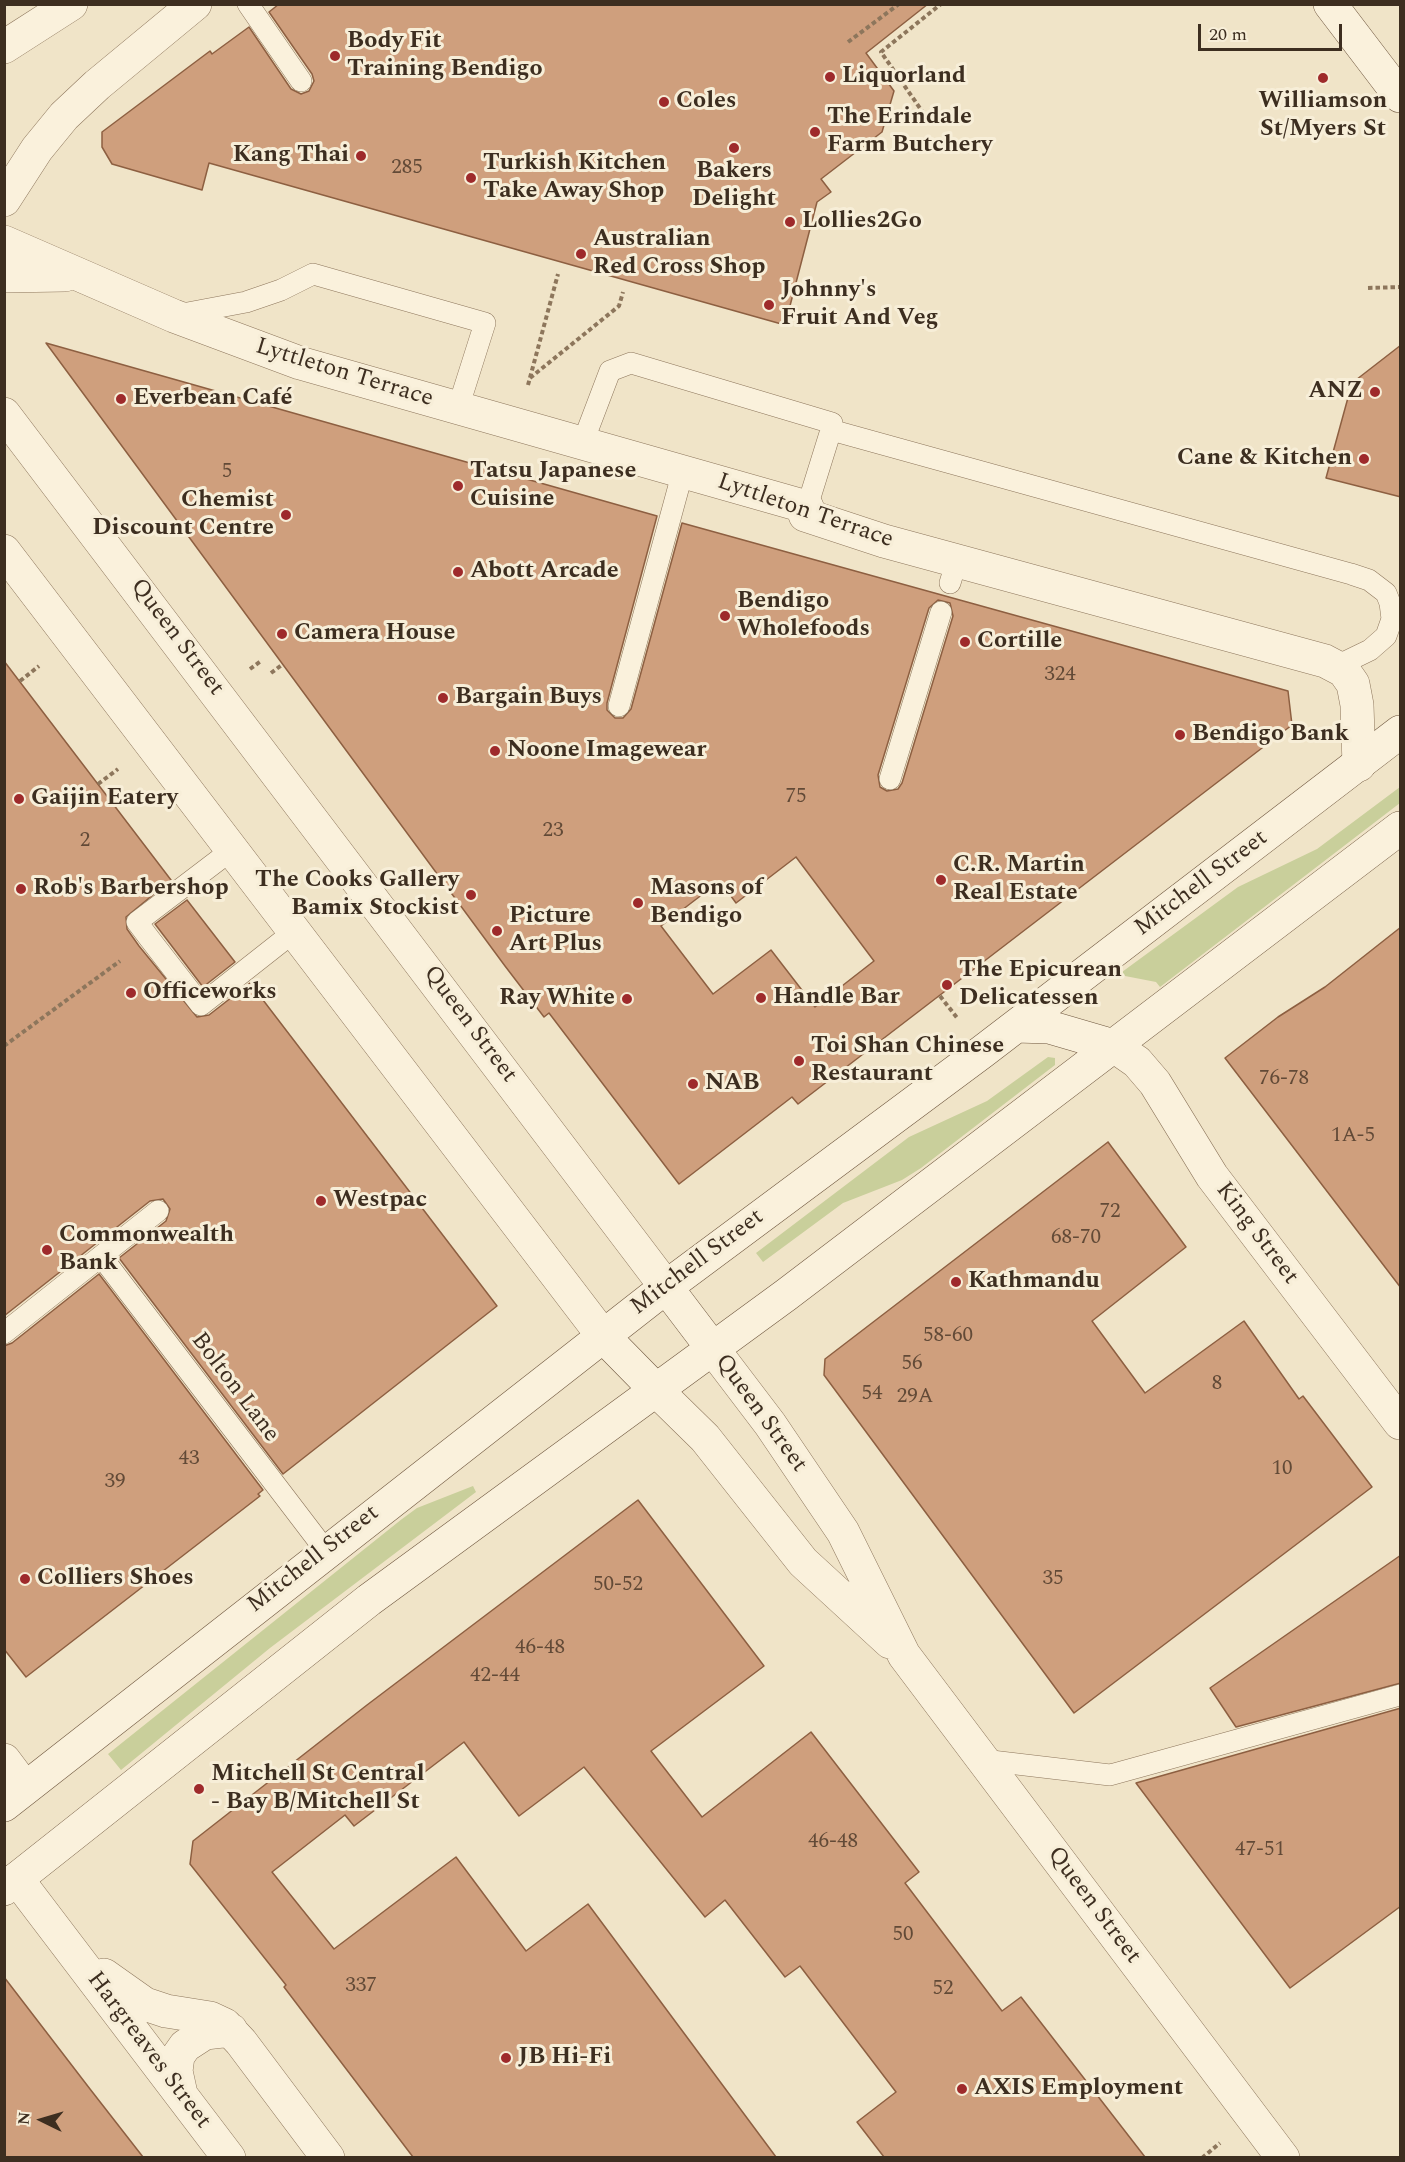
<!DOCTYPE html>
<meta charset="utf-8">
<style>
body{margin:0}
#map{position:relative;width:1405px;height:2162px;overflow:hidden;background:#f0e4c8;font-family:Spectral,serif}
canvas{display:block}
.frame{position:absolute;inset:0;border:6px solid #3d2e20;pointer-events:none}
.north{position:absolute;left:12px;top:2090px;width:60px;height:60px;-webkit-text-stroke:4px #f7eed8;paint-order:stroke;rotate:275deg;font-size:16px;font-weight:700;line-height:24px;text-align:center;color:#3d2e20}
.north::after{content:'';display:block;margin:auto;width:21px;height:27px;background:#3d2e20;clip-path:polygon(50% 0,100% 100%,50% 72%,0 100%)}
.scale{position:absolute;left:1198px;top:24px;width:144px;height:27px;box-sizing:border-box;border:3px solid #3d2e20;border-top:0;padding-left:8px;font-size:18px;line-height:21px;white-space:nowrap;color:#3d2e20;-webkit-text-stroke:4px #f7eed8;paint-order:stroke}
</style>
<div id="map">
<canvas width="1405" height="2162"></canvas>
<div class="frame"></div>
<div class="north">N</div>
<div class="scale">20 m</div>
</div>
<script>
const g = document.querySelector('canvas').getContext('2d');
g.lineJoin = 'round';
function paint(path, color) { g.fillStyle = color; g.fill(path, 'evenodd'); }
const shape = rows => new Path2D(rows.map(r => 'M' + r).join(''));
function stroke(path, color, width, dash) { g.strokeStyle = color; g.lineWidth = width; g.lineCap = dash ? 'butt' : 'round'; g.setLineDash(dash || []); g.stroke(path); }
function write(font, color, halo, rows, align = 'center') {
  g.font = font + ' Spectral,serif'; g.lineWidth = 6; g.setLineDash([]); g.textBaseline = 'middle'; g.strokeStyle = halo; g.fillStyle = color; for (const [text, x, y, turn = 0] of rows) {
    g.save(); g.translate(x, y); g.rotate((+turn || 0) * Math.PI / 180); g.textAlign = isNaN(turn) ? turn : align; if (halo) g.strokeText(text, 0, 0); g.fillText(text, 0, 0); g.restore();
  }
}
paint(shape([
 [1400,787,1400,803,1160,987,1156,982,1125,976,1122,972,1238,887,1317,849],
 [1048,1057,1055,1058,1055,1065,921,1168,902,1180,843,1203,763,1262,756,1253,909,1137,987,1101],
 [473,1486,476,1492,270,1648,121,1770,108,1754,402,1519,417,1508]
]), '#c9cf9b');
const building = shape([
 [279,4,928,4,866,53,894,91,882,132,821,179,831,192,817,202,785,325,209,163,202,190,112,164,102,147,102,132,210,51,212,54,249,27,291,89,301,94,309,91,314,81,312,74,269,12,279,4],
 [46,343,657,516,607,703,607,710,615,718,623,718,631,709,682,523,1288,691,1292,725,798,1104,792,1097,679,1184,549,1013,544,1017,505,966,46,343],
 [938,600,950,603,953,616,902,783,898,789,887,791,880,787,878,775,929,608,938,600],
 [796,857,874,961,815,1007,771,950,713,994,661,926,720,881,736,903,796,857],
 [1401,345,1401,497,1326,478,1352,383,1401,345],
 [4,661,171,880,126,917,127,929,139,946,197,1017,209,1015,250,983,497,1306,283,1474,119,1258,166,1221,170,1209,163,1199,150,1201,4,1316,4,661],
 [187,900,235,962,203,987,155,924,187,900],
 [1401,927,1401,1288,1225,1058,1278,1017,1325,987,1401,927],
 [1108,1142,1186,1247,1092,1321,1145,1393,1244,1321,1299,1399,1303,1396,1372,1487,1074,1713,824,1375,825,1359,1108,1142],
 [99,1274,263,1490,258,1494,260,1496,26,1677,4,1649,4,1346,12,1343,99,1274],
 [638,1500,764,1666,651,1751,702,1817,811,1732,919,1872,905,1883,1002,2011,1021,1997,1145,2157,884,2157,857,2122,896,2092,800,1966,785,1977,725,1900,705,1917,584,1767,519,1816,464,1742,354,1826,345,1815,272,1872,334,1949,456,1857,526,1951,588,1904,776,2157,413,2157,284,1987,286,1985,190,1864,193,1841,367,1705,638,1500],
 [1401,1555,1401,1683,1236,1727,1210,1688,1401,1555],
 [1401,1708,1401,1906,1290,1988,1136,1783,1401,1708],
 [4,1977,90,2089,143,2157,4,2157,4,1977]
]);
paint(building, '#cf9f7d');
stroke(building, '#8d5f41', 1.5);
const lane = shape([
 [248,4,301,81],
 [177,315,246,302,281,290,313,274,485,323,458,408],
 [583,442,610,371,631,363,832,423,831,430],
 [807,507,831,430,1351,574,1369,580,1386,593,1390,603,1392,619,1386,636,1370,650,1337,666],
 [950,583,957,560],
 [619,706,683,471],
 [890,779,941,612],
 [233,849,137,922,149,938,201,1005,295,931],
 [101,1256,326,1551],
 [4,1333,158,1211],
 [983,1760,1110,1775,1400,1695]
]);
const street = shape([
 [4,47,71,4],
 [4,200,37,149,64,116,97,85,195,4],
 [4,242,174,316,300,363,807,507,805,515,884,541,1325,661,1344,671,1353,684,1357,705,1359,765],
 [4,276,65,275],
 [4,414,666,1287],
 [4,551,603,1336],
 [1114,1046,1137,1062,1155,1083,1212,1176,1400,1423],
 [713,1349,770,1424,843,1532,904,1655,1283,2158],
 [655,1389,705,1438,803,1562,890,1642],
 [4,1760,25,1788],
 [17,1879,229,2158],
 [104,1975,145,2004,166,2011,210,2018,225,2025,241,2042,328,2158],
 [181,2094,176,2071,178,2056,185,2046,205,2033,231,2030]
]);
const secondary = shape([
 [1330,4,1400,96],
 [1016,1026,1049,1027,1114,1046],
 [666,1287,713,1349],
 [603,1336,655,1389],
 [4,1805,666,1287,982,1052,1400,732],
 [4,1889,369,1600,786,1295,1400,828]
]);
stroke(lane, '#8d765c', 22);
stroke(street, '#8d765c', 34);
stroke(secondary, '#6f573f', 34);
stroke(shape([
 [848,42,899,4],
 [924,114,881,52,941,4],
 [1368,288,1400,287],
 [530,378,619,306,623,292],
 [528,385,558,274],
 [250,669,261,661],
 [271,673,283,664],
 [20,681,39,666],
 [98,784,118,769],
 [940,996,958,1019],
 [4,1046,120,961],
 [1202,2158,1220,2143]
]), '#8d765c', 4, [4.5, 3]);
stroke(lane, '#faf1dc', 21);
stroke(street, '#faf1dc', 33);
stroke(secondary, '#faf1dc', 33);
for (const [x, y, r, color] of [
 [335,56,6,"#9e2a2b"],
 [830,77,6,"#9e2a2b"],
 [1323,78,6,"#9e2a2b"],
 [664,102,6,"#9e2a2b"],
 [815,132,6,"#9e2a2b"],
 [734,148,6,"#9e2a2b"],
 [361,156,6,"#9e2a2b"],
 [471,178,6,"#9e2a2b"],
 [790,222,6,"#9e2a2b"],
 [581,254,6,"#9e2a2b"],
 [769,305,6,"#9e2a2b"],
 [1375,392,6,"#9e2a2b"],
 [121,399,6,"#9e2a2b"],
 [1364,459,6,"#9e2a2b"],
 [458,486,6,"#9e2a2b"],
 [286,515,6,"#9e2a2b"],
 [458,572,6,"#9e2a2b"],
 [725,616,6,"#9e2a2b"],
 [282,634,6,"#9e2a2b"],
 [965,642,6,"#9e2a2b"],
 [443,698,6,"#9e2a2b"],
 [1180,735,6,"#9e2a2b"],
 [495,751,6,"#9e2a2b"],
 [19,799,6,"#9e2a2b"],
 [941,880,6,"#9e2a2b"],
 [21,889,6,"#9e2a2b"],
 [471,895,6,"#9e2a2b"],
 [638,903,6,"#9e2a2b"],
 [497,931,6,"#9e2a2b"],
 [947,985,6,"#9e2a2b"],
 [131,993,6,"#9e2a2b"],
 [761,998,6,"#9e2a2b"],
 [627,999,6,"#9e2a2b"],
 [799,1061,6,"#9e2a2b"],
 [693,1084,6,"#9e2a2b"],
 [321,1201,6,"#9e2a2b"],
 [47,1250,6,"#9e2a2b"],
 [956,1282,6,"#9e2a2b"],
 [25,1579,6,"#9e2a2b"],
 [199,1789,6,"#9e2a2b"],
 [506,2058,6,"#9e2a2b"],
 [962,2089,6,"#9e2a2b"]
]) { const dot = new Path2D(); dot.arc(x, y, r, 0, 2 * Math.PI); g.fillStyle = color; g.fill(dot); stroke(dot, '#f7eed8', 2); }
write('21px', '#624a37', null, [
 ["285",407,169],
 ["5",227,473],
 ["324",1060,676],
 ["75",796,798],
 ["23",553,832],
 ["2",85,842],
 ["76-78",1284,1080],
 ["1A-5",1353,1137],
 ["72",1110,1213],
 ["68-70",1076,1239],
 ["58-60",948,1337],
 ["56",912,1365],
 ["8",1217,1385],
 ["54",872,1395],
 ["29A",915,1398],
 ["43",189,1460],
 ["10",1282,1470],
 ["39",115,1483],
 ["35",1053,1580],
 ["50-52",618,1586],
 ["46-48",540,1649],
 ["42-44",495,1677],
 ["46-48",833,1843],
 ["47-51",1260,1851],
 ["50",903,1936],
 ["337",361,1987],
 ["52",943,1990]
]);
write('bold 24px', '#3d2e20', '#f7eed8', [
 ["Body Fit",347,42],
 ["Training Bendigo",347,70],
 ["Liquorland",842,77],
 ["Coles",676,102],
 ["Williamson",1323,102,"center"],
 ["St/Myers St",1323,130,"center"],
 ["The Erindale",827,118],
 ["Farm Butchery",827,146],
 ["Kang Thai",349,156,"right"],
 ["Turkish Kitchen",483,164],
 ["Take Away Shop",483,192],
 ["Bakers",734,172,"center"],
 ["Delight",734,200,"center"],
 ["Lollies2Go",802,222],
 ["Australian",593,240],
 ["Red Cross Shop",593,268],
 ["Johnny's",781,291],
 ["Fruit And Veg",781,319],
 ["ANZ",1363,392,"right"],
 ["Everbean Café",133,399],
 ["Cane & Kitchen",1352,459,"right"],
 ["Tatsu Japanese",470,472],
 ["Cuisine",470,500],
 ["Chemist",274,501,"right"],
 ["Discount Centre",274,529,"right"],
 ["Abott Arcade",470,572],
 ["Bendigo",737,602],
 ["Wholefoods",737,630],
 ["Camera House",294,634],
 ["Cortille",977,642],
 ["Bargain Buys",455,698],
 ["Bendigo Bank",1192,735],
 ["Noone Imagewear",507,751],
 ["Gaijin Eatery",31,799],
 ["C.R. Martin",953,866],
 ["Real Estate",953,894],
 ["The Cooks Gallery",459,881,"right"],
 ["Bamix Stockist",459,909,"right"],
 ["Rob's Barbershop",33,889],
 ["Masons of",650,889],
 ["Bendigo",650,917],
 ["Picture",509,917],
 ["Art Plus",509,945],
 ["The Epicurean",959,971],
 ["Delicatessen",959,999],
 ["Officeworks",143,993],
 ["Handle Bar",773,998],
 ["Ray White",615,999,"right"],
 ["Toi Shan Chinese",811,1047],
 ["Restaurant",811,1075],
 ["NAB",705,1084],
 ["Westpac",333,1201],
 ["Commonwealth",59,1236],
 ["Bank",59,1264],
 ["Kathmandu",968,1282],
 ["Colliers Shoes",37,1579],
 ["Mitchell St Central",211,1775],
 ["- Bay B/Mitchell St",211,1803],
 ["JB Hi-Fi",518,2058],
 ["AXIS Employment",974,2089]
], 'left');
write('24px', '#3d2e20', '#f7eed8', [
 ["Lyttleton Terrace",344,374,17],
 ["Lyttleton Terrace",805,512,19],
 ["Queen Street",176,638,53],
 ["Mitchell Street",1202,884,-37],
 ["Queen Street",469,1025,53],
 ["King Street",1256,1234,53],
 ["Mitchell Street",698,1263,-37],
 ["Bolton Lane",234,1388,53],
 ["Queen Street",760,1414,54],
 ["Mitchell Street",314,1560,-38],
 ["Queen Street",1093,1906,53],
 ["Hargreaves Street",148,2051,53]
]);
</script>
